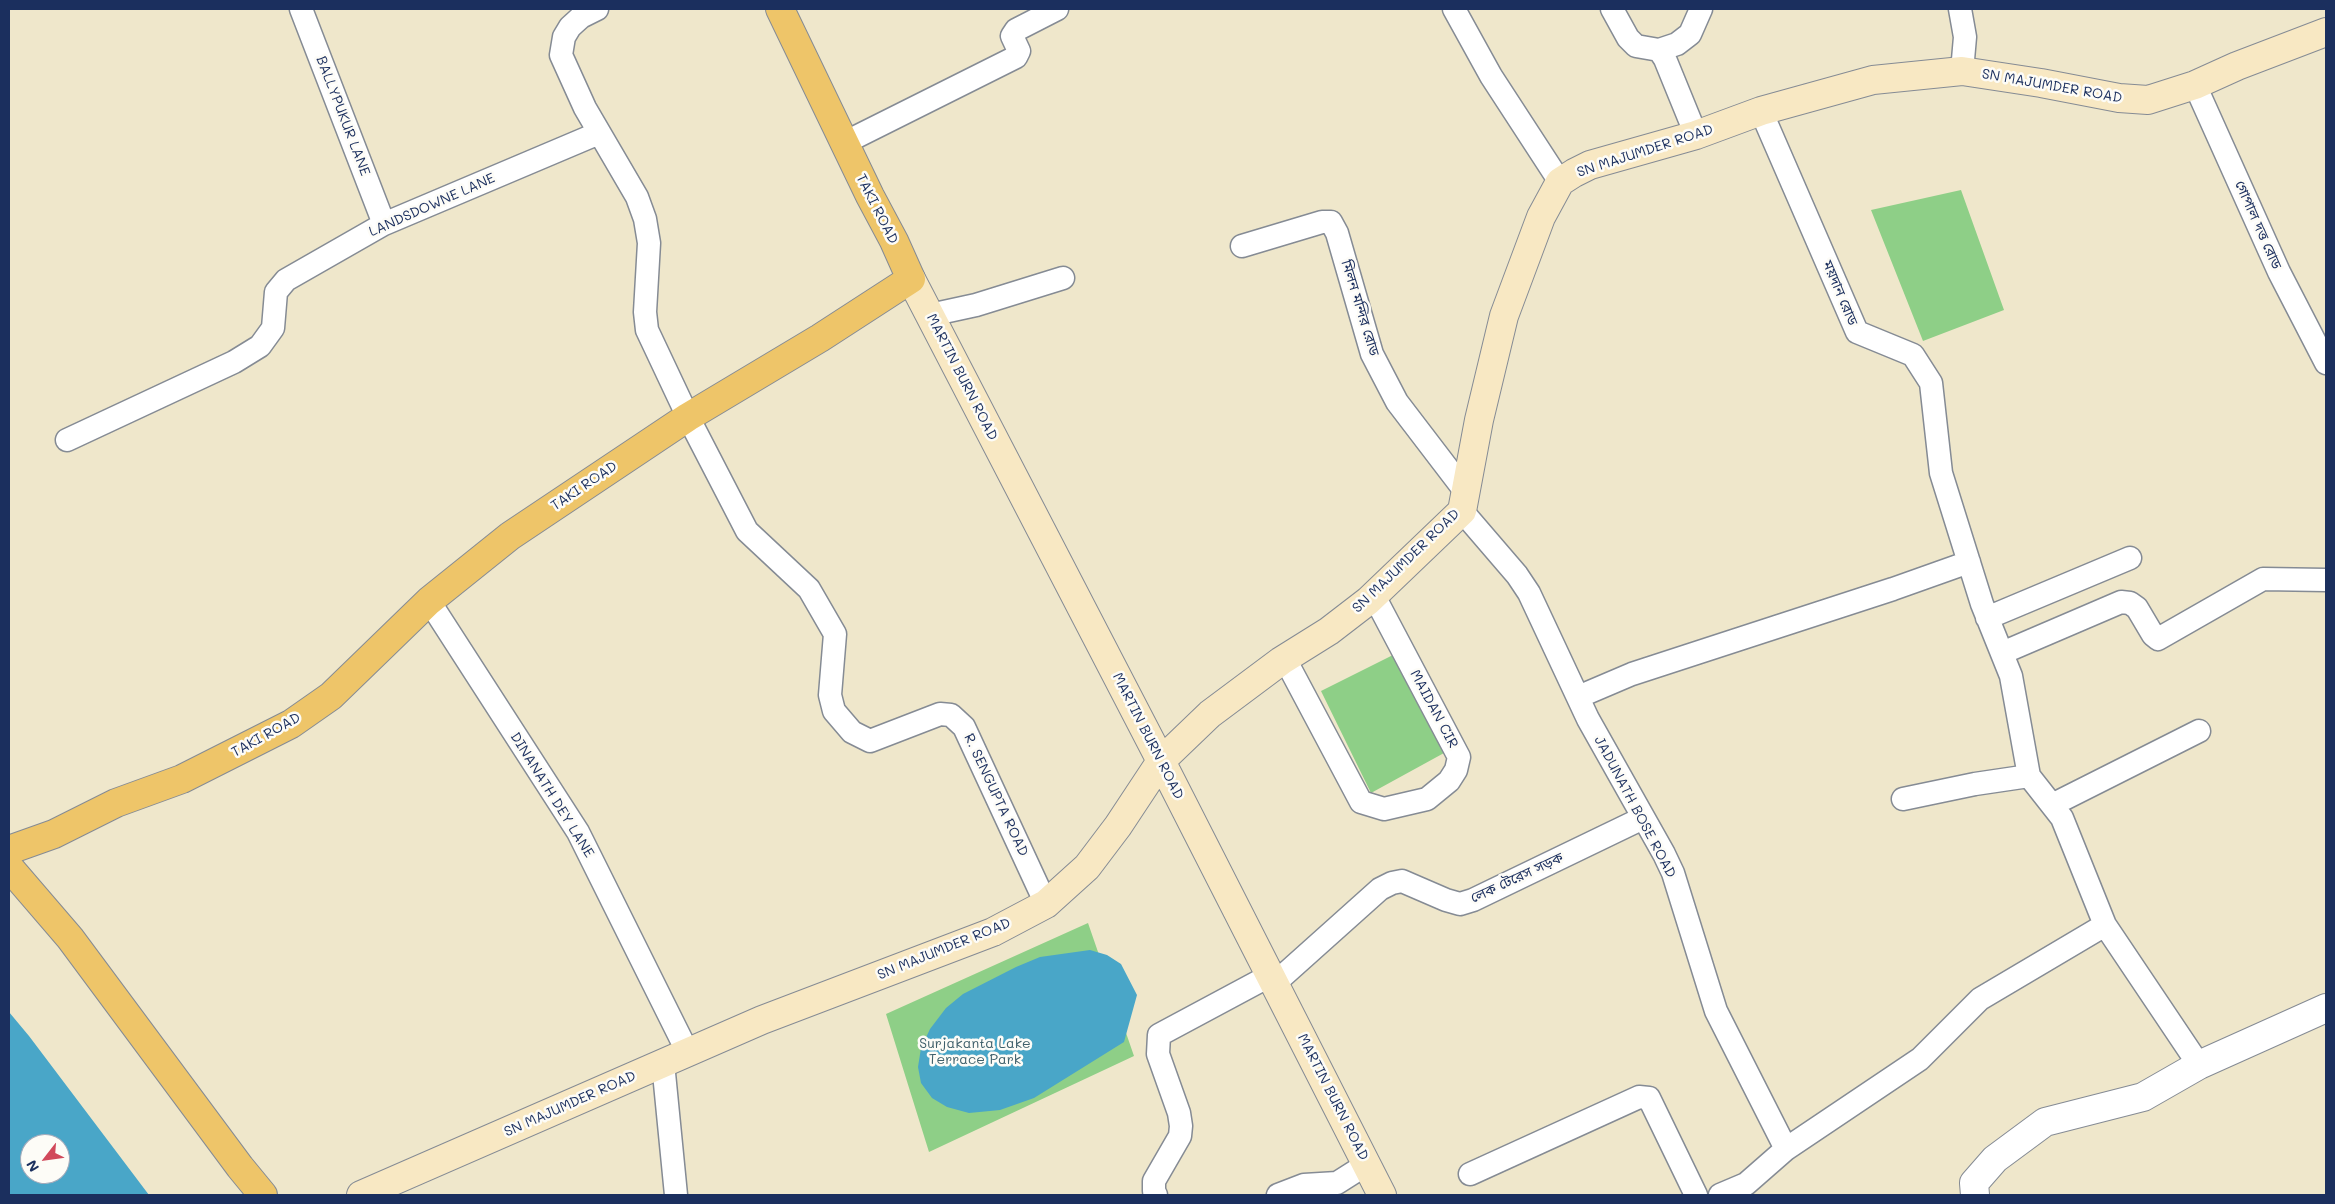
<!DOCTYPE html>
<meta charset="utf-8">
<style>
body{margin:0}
#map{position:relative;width:2335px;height:1204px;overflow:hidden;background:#efe7cb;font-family:Mali,sans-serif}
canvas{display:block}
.frame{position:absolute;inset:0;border:10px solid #1b2f5e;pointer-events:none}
.north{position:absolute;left:20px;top:1134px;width:50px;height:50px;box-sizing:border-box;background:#fdfcf7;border:1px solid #a3aaba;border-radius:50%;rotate:240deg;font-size:14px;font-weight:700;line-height:20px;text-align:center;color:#1b2f5e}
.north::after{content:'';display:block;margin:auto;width:18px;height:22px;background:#d1495b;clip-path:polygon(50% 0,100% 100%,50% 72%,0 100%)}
</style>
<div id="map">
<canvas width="2335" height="1204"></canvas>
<div class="frame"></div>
<div class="north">N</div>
</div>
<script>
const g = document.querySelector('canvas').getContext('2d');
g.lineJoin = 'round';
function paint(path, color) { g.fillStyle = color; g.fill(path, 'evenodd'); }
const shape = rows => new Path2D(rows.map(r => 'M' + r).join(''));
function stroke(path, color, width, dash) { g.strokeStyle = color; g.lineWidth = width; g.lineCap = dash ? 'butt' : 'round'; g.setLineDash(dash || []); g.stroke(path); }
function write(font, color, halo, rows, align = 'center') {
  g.font = font + ' Mali,"Noto Sans Bengali",sans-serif'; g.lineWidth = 5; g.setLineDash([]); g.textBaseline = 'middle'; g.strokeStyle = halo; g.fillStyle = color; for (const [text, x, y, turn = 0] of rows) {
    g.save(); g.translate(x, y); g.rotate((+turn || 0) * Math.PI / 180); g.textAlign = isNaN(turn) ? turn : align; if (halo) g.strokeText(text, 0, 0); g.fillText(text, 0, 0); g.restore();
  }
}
paint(shape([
 [1961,190,2004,310,1923,341,1871,210],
 [1393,655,1444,753,1371,793,1321,691],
 [1088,923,1134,1056,929,1152,886,1014]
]), '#8ecf87');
paint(shape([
 [1090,950,1107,955,1121,964,1137,995,1124,1042,1034,1098,1000,1110,969,1113,947,1107,932,1098,921,1083,918,1067,921,1048,930,1029,946,1008,963,994,1016,967,1040,957],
 [9,1012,29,1036,149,1195,9,1195],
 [30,1144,60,1144,60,1174,30,1174]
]), '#49a6c8');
const minor = shape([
 [301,9,384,224],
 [597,9,581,17,570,27,564,37,561,55,585,108,637,197,645,219,649,243,645,312,647,330,688,417,747,531,809,589,835,634,830,695,834,711,852,732,870,741,940,714,951,715,964,727,1046,904],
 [1454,9,1491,76,1560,182],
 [1612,9,1628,38,1636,46,1659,50,1665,59,1696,135],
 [1960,9,1965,37,1962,71],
 [1659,50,1677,44,1690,34,1701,9],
 [2195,85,2279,272,2326,363],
 [1761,111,1857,332,1913,355,1931,383,1941,473,1982,604,2011,676,2029,776,2062,818,2105,925,2199,1065],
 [844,143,1016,57,1019,51,1012,36,1016,30,1057,9],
 [1242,246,1322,222,1331,222,1337,233,1372,354,1397,402,1465,491],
 [930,315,976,305,1063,278],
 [67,440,234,362,260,346,273,328,276,292,286,280,384,224,599,133],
 [1462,511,1517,575,1529,593,1588,719,1664,854,1673,873,1716,1011,1786,1149],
 [429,601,578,832,687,1051],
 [1987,618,2130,558],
 [2002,653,2121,602,2130,603,2137,608,2153,635,2158,639,2263,579,2326,580],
 [1285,659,1361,802,1384,809,1427,799,1449,781,1456,770,1459,757,1374,596],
 [1578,697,1632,674,1893,589,1969,562],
 [1903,799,1975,784,2029,776],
 [2052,805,2199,731],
 [1275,983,1380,889,1392,883,1402,881,1446,900,1460,904,1473,900,1643,818],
 [663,1063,676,1195],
 [1470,1174,1639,1097,1649,1098,1696,1195],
 [1156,1195,1154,1191,1154,1181,1180,1136,1181,1126,1179,1113,1158,1054,1159,1035,1271,975],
 [1278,1195,1304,1185,1337,1183,1367,1164],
 [1720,1195,1746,1184,1786,1149,1920,1059,1980,999,2105,925]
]);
const tertiary = shape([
 [1975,1195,1974,1183,1995,1159,2045,1122,2143,1097,2199,1065,2326,1008]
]);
const secondary = shape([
 [911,279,1161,761,1382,1195],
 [361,1195,762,1020,993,932,1046,904,1087,867,1118,826,1161,761,1210,714,1281,661,1329,631,1368,601,1462,511,1479,420,1504,316,1541,217,1560,182,1574,173,1590,165,1696,135,1761,111,1873,80,1962,71,2041,83,2119,98,2148,100,2195,85,2237,66,2326,32]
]);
const primary = shape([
 [9,850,54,834,116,803,182,779,291,724,331,696,429,601,510,536,688,417,820,338,911,279,894,241,870,196,780,9],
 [9,867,70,938,240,1167,263,1195]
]);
stroke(minor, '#858b94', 25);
stroke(tertiary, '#858b94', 30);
stroke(secondary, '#858b94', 30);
stroke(primary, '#858b94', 30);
stroke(minor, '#fff', 22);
stroke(tertiary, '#fff', 28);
stroke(secondary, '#f8e8c3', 28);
stroke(primary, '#eec569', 28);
write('14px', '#1b2f5e', '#fdfcf7', [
 ["SN MAJUMDER ROAD",2052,86,10],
 ["BALLYPUKUR LANE",343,116,69],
 ["SN MAJUMDER ROAD",1645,151,-18],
 ["LANDSDOWNE LANE",432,205,-24],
 ["TAKI ROAD",877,209,63],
 ["গোপাল দত্ত রোড",2258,225,66],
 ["ময়দান রোড",1840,293,67],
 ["মিলন মন্দির রোড",1360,308,73],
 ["MARTIN BURN ROAD",962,377,63],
 ["TAKI ROAD",584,486,-34],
 ["SN MAJUMDER ROAD",1406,561,-44],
 ["MAIDAN CIR",1434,709,62],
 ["TAKI ROAD",266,735,-29],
 ["MARTIN BURN ROAD",1148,736,63],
 ["DINANATH DEY LANE",552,795,58],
 ["R. SENGUPTA ROAD",996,795,65],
 ["JADUNATH BOSE ROAD",1635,807,62],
 ["লেক টেরেস সড়ক",1517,878,-25],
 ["SN MAJUMDER ROAD",944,949,-22],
 ["MARTIN BURN ROAD",1333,1097,63],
 ["SN MAJUMDER ROAD",570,1104,-24]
]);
write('14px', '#3e5f6a', '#fdfcf7', [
 ["Surjakanta Lake",975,1044],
 ["Terrace Park",975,1060]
]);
</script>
